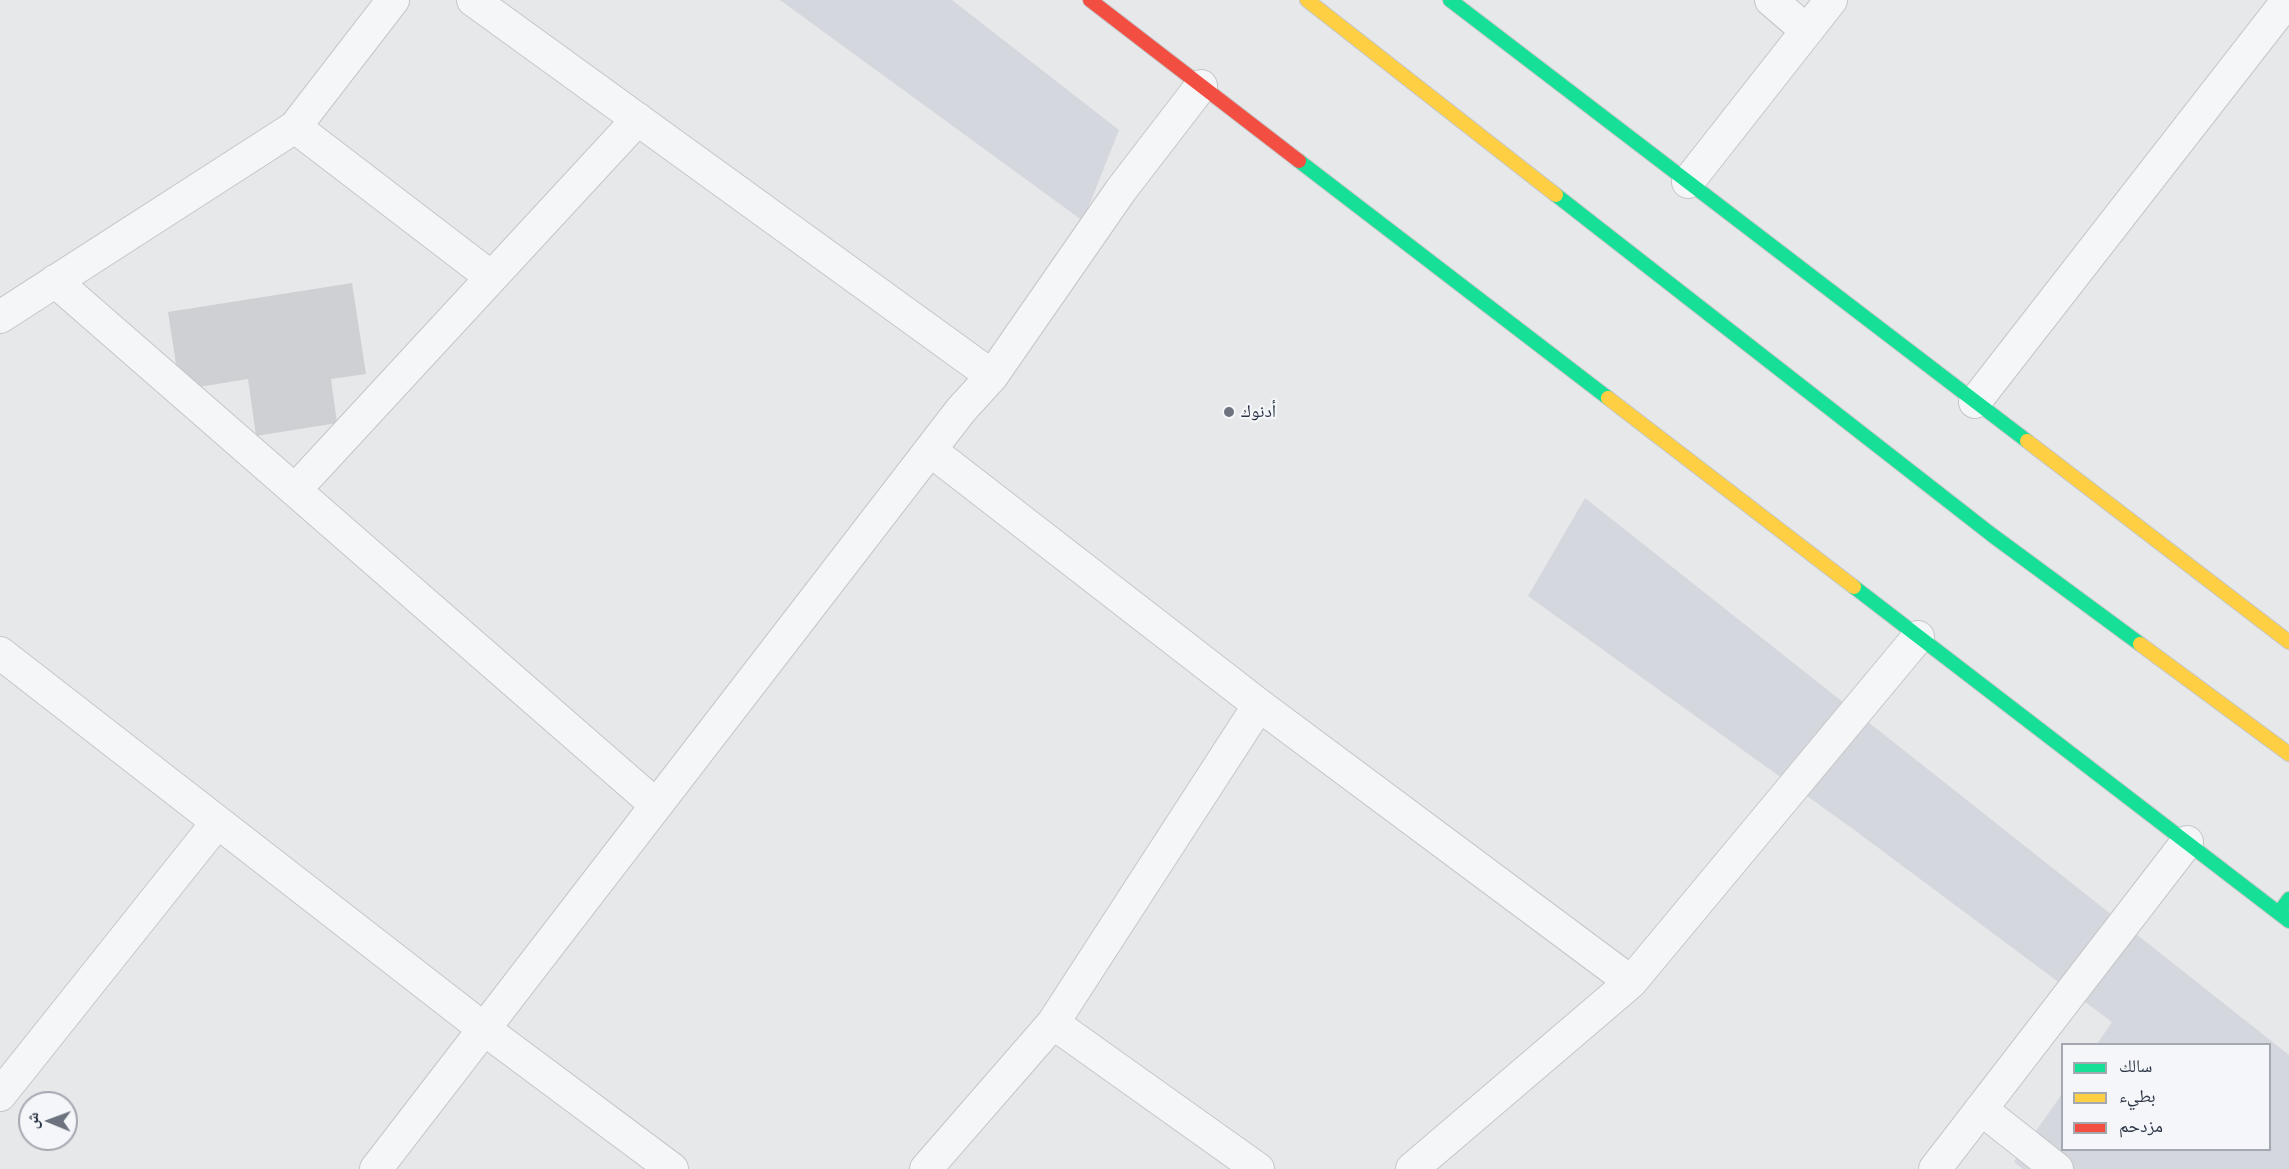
<!DOCTYPE html>
<meta charset="utf-8">
<style>
body{margin:0}
#map{position:relative;width:2289px;height:1169px;overflow:hidden;background:#e6e8ea;font-family:"Noto Sans","Noto Naskh Arabic",sans-serif}
canvas{display:block}
.legend{position:absolute;left:2061px;top:1043px;width:210px;height:108px;box-sizing:border-box;background:#f4f6f9;border:2px solid #a4a8b1;margin:0;padding:8px 10px;list-style:none;font-size:18px;color:#2b3445}
.legend li{display:flex;align-items:center;gap:12px;height:30px}
.legend b{width:30px;border:2px solid #a4a8b1}
.north{position:absolute;left:18px;top:1091px;width:60px;height:60px;box-sizing:border-box;background:#f4f6f9;border:2px solid #a4a8b1;border-radius:50%;rotate:271deg;font-size:16px;font-weight:700;line-height:24px;text-align:center;color:#2b3445}
.north::after{content:'';display:block;margin:auto;width:21px;height:27px;background:#6c737f;clip-path:polygon(50% 0,100% 100%,50% 72%,0 100%)}
</style>
<div id="map">
<canvas width="2289" height="1169"></canvas>
<ul class="legend">
<li><b style="height:8px;background:#16e098"></b>سالك</li>
<li><b style="height:8px;background:#ffcf43"></b>بطيء</li>
<li><b style="height:8px;background:#f24e42"></b>مزدحم</li>
</ul>
<div class="north">ش</div>
</div>
<script>
const g = document.querySelector('canvas').getContext('2d');
g.lineJoin = 'round';
function paint(path, color) { g.fillStyle = color; g.fill(path, 'evenodd'); }
const shape = rows => new Path2D(rows.map(r => 'M' + r).join(''));
function stroke(path, color, width, dash) { g.strokeStyle = color; g.lineWidth = width; g.lineCap = dash ? 'butt' : 'round'; g.setLineDash(dash || []); g.stroke(path); }
function write(font, color, halo, rows, align = 'center') {
  g.font = font + ' "Noto Sans","Noto Naskh Arabic",sans-serif'; g.lineWidth = 4.5; g.setLineDash([]); g.textBaseline = 'middle'; g.strokeStyle = halo; g.fillStyle = color; for (const [text, x, y, turn = 0] of rows) {
    g.save(); g.translate(x, y); g.rotate((+turn || 0) * Math.PI / 180); g.textAlign = isNaN(turn) ? turn : align; if (halo) g.strokeText(text, 0, 0); g.fillText(text, 0, 0); g.restore();
  }
}
paint(shape([
 [780,0,952,0,1119,130,1083,221],
 [1585,498,2289,1055,2289,1169,2023,1169,2014,1162,2062,1094,2062,1150,2270,1150,2270,1044,2097,1044,2112,1022,1853,829,1528,596]
]), '#d4d7dd');
paint(shape([
 [352,283,366,374,331,379,337,423,256,436,248,379,180,390,168,312]
]), '#ced0d3');
const street = shape([
 [473,0,992,376],
 [1771,0,1807,31],
 [295,127,491,277],
 [1688,182,1831,0],
 [55,281,656,805],
 [0,317,295,127,393,0],
 [1975,402,2288,0],
 [930,450,1259,705,1631,982],
 [295,490,638,119],
 [0,653,484,1029,672,1169],
 [1053,1023,1258,1169],
 [0,1095,216,824],
 [1981,1109,2057,1169],
 [376,1169,961,410,992,376,1121,190,1201,86],
 [926,1169,1053,1023,1259,705],
 [1412,1169,1631,982,1918,637],
 [1935,1169,2187,842]
]);
const fast = shape([
 [1450,0,2027,441],
 [1299,161,1608,398],
 [1556,195,1992,535,2140,644],
 [1854,587,2289,921],
 [2279,913,2289,899]
]);
const slow = shape([
 [1307,0,1556,195],
 [1608,398,1854,587],
 [2027,441,2289,642],
 [2140,644,2289,754]
]);
const jam = shape([
 [1090,0,1299,161]
]);
stroke(street, '#c4c6c8', 34);
stroke(fast, '#c4c6c8', 16);
stroke(slow, '#c4c6c8', 16);
stroke(jam, '#c4c6c8', 16);
stroke(street, '#f5f6f7', 32);
stroke(fast, '#16e098', 14);
stroke(slow, '#ffcf43', 14);
stroke(jam, '#f24e42', 14);
for (const [x, y, r, color] of [
 [1229,412,6,"#6c737f"]
]) { const dot = new Path2D(); dot.arc(x, y, r, 0, 2 * Math.PI); g.fillStyle = color; g.fill(dot); stroke(dot, '#f4f6f9', 2); }
write('18px', '#2b3445', '#f4f6f9', [
 ["أدنوك",1241,412]
], 'left');
</script>
